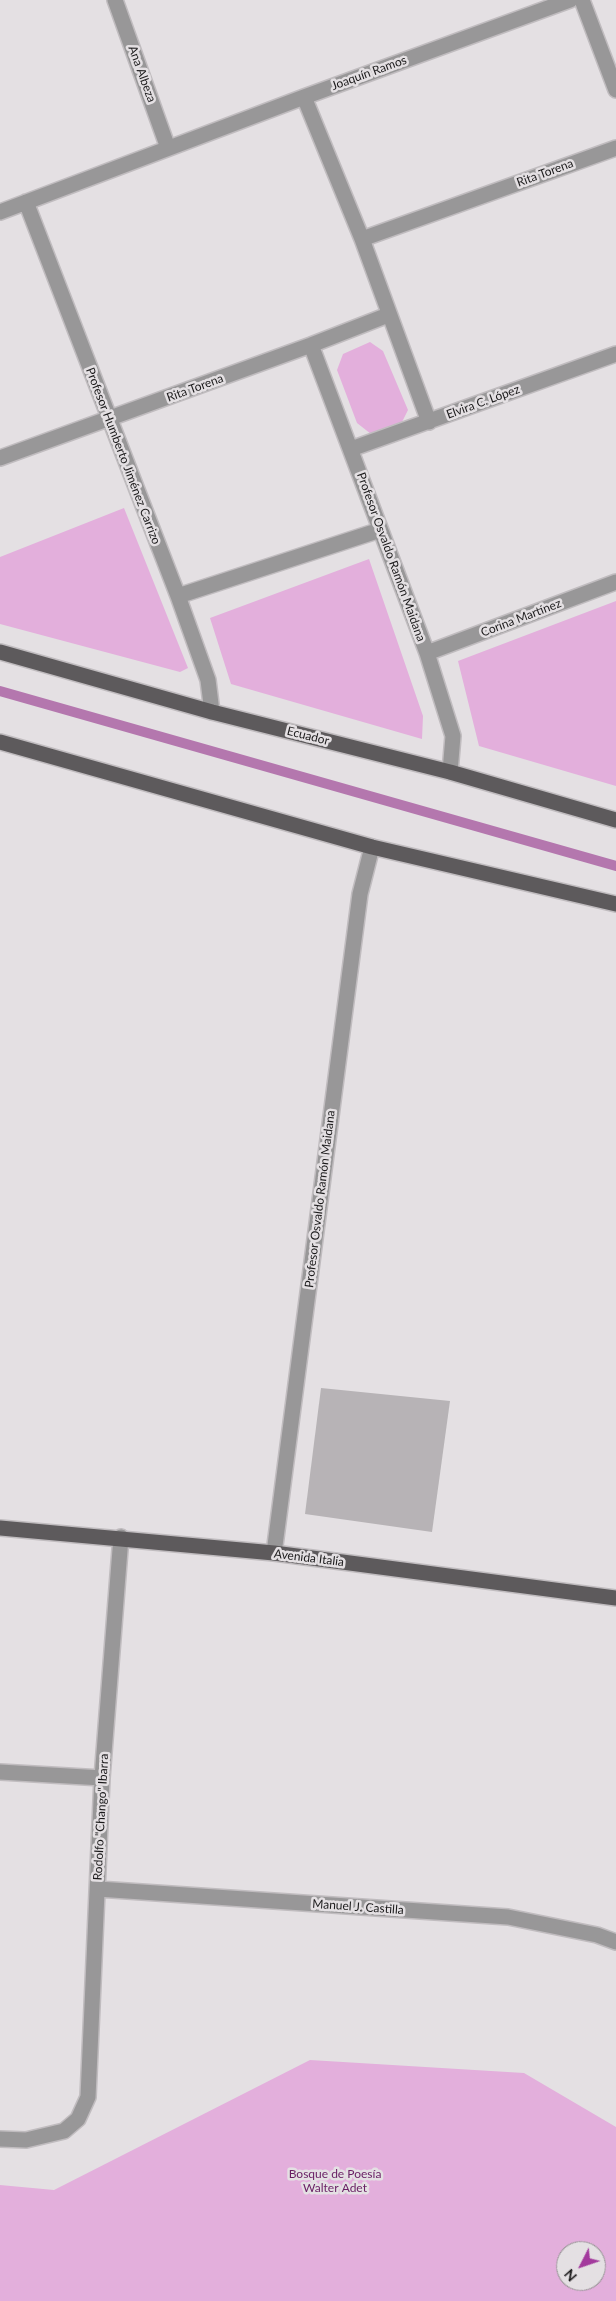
<!DOCTYPE html>
<meta charset="utf-8">
<style>
body{margin:0}
#map{position:relative;width:616px;height:2301px;overflow:hidden;background:#e4e0e3;font-family:Lato,sans-serif}
canvas{display:block}
.north{position:absolute;left:556px;top:2241px;width:50px;height:50px;box-sizing:border-box;background:#e4e0e3;border:1px solid #949193;border-radius:50%;rotate:229deg;font-size:14px;font-weight:700;line-height:20px;text-align:center;color:#1b1a1b}
.north::after{content:'';display:block;margin:auto;width:18px;height:22px;background:#a33a9d;clip-path:polygon(50% 0,100% 100%,50% 72%,0 100%)}
</style>
<div id="map">
<canvas width="616" height="2301"></canvas>
<div class="north">N</div>
</div>
<script>
const g = document.querySelector('canvas').getContext('2d');
g.lineJoin = 'round';
function paint(path, color) { g.fillStyle = color; g.fill(path, 'evenodd'); }
const shape = rows => new Path2D(rows.map(r => 'M' + r).join(''));
function stroke(path, color, width, dash) { g.strokeStyle = color; g.lineWidth = width; g.lineCap = dash ? 'butt' : 'round'; g.setLineDash(dash || []); g.stroke(path); }
function write(font, color, halo, rows, align = 'center') {
  g.font = font + ' Lato,sans-serif'; g.lineWidth = 5; g.setLineDash([]); g.textBaseline = 'middle'; g.strokeStyle = halo; g.fillStyle = color; for (const [text, x, y, turn = 0] of rows) {
    g.save(); g.translate(x, y); g.rotate((+turn || 0) * Math.PI / 180); g.textAlign = isNaN(turn) ? turn : align; if (halo) g.strokeText(text, 0, 0); g.fillText(text, 0, 0); g.restore();
  }
}
paint(shape([
 [370,342,383,351,408,410,401,424,371,434,357,423,337,370,343,354],
 [124,508,188,668,180,672,0,624,0,557],
 [369,559,423,716,422,739,231,684,210,618],
 [616,601,616,786,479,746,458,661],
 [310,2060,524,2073,616,2127,616,2301,0,2301,0,2185,54,2190],
 [566,2251,596,2251,596,2281,566,2281]
]), '#e3afdc');
stroke(shape([
 [0,691,616,866]
]), '#b477ae', 10);
paint(shape([
 [321,1388,450,1401,432,1532,305,1514]
]), '#b7b3b6');
const minor = shape([
 [115,0,168,148],
 [582,0,616,90],
 [304,97,362,239,429,422],
 [26,202,178,596,208,680,212,712],
 [0,212,304,97,570,0],
 [362,239,616,148],
 [311,345,427,653,453,736,450,772],
 [351,449,616,354],
 [0,458,311,345,388,315],
 [178,596,380,530],
 [427,653,616,582],
 [274,1553,360,894,372,847],
 [0,1772,102,1778],
 [98,1889,508,1917,597,1935,616,1942],
 [0,2139,26,2140,64,2131,78,2119,88,2097,102,1778,121,1537]
]);
const major = shape([
 [0,652,212,712,450,772,616,820],
 [0,742,372,847,616,904],
 [0,1528,274,1553,616,1598]
]);
stroke(minor, '#c0bcbf', 18);
stroke(major, '#c0bcbf', 18);
stroke(minor, '#989798', 15);
stroke(major, '#5d5a5c', 15);
write('12px', '#1b1a1b', '#e4e0e3', [
 ["Joaquín Ramos",369,73,-20],
 ["Ana Albeza",142,74,70],
 ["Rita Torena",545,173,-20],
 ["Rita Torena",195,388,-20],
 ["Elvira C. López",483,402,-20],
 ["Profesor Humberto Jiménez Carrizo",123,456,69],
 ["Profesor Osvaldo Ramón Maidana",391,557,70],
 ["Corina Martínez",521,618,-21],
 ["Ecuador",308,736,14],
 ["Profesor Osvaldo Ramón Maidana",320,1199,-83],
 ["Avenida Italia",309,1558,7],
 ["Rodolfo \"Chango\" Ibarra",101,1817,-87],
 ["Manuel J. Castilla",358,1907,4]
]);
write('12px', '#681e63', '#e4e0e3', [
 ["Bosque de Poesía",335,2174],
 ["Walter Adet",335,2188]
]);
</script>
